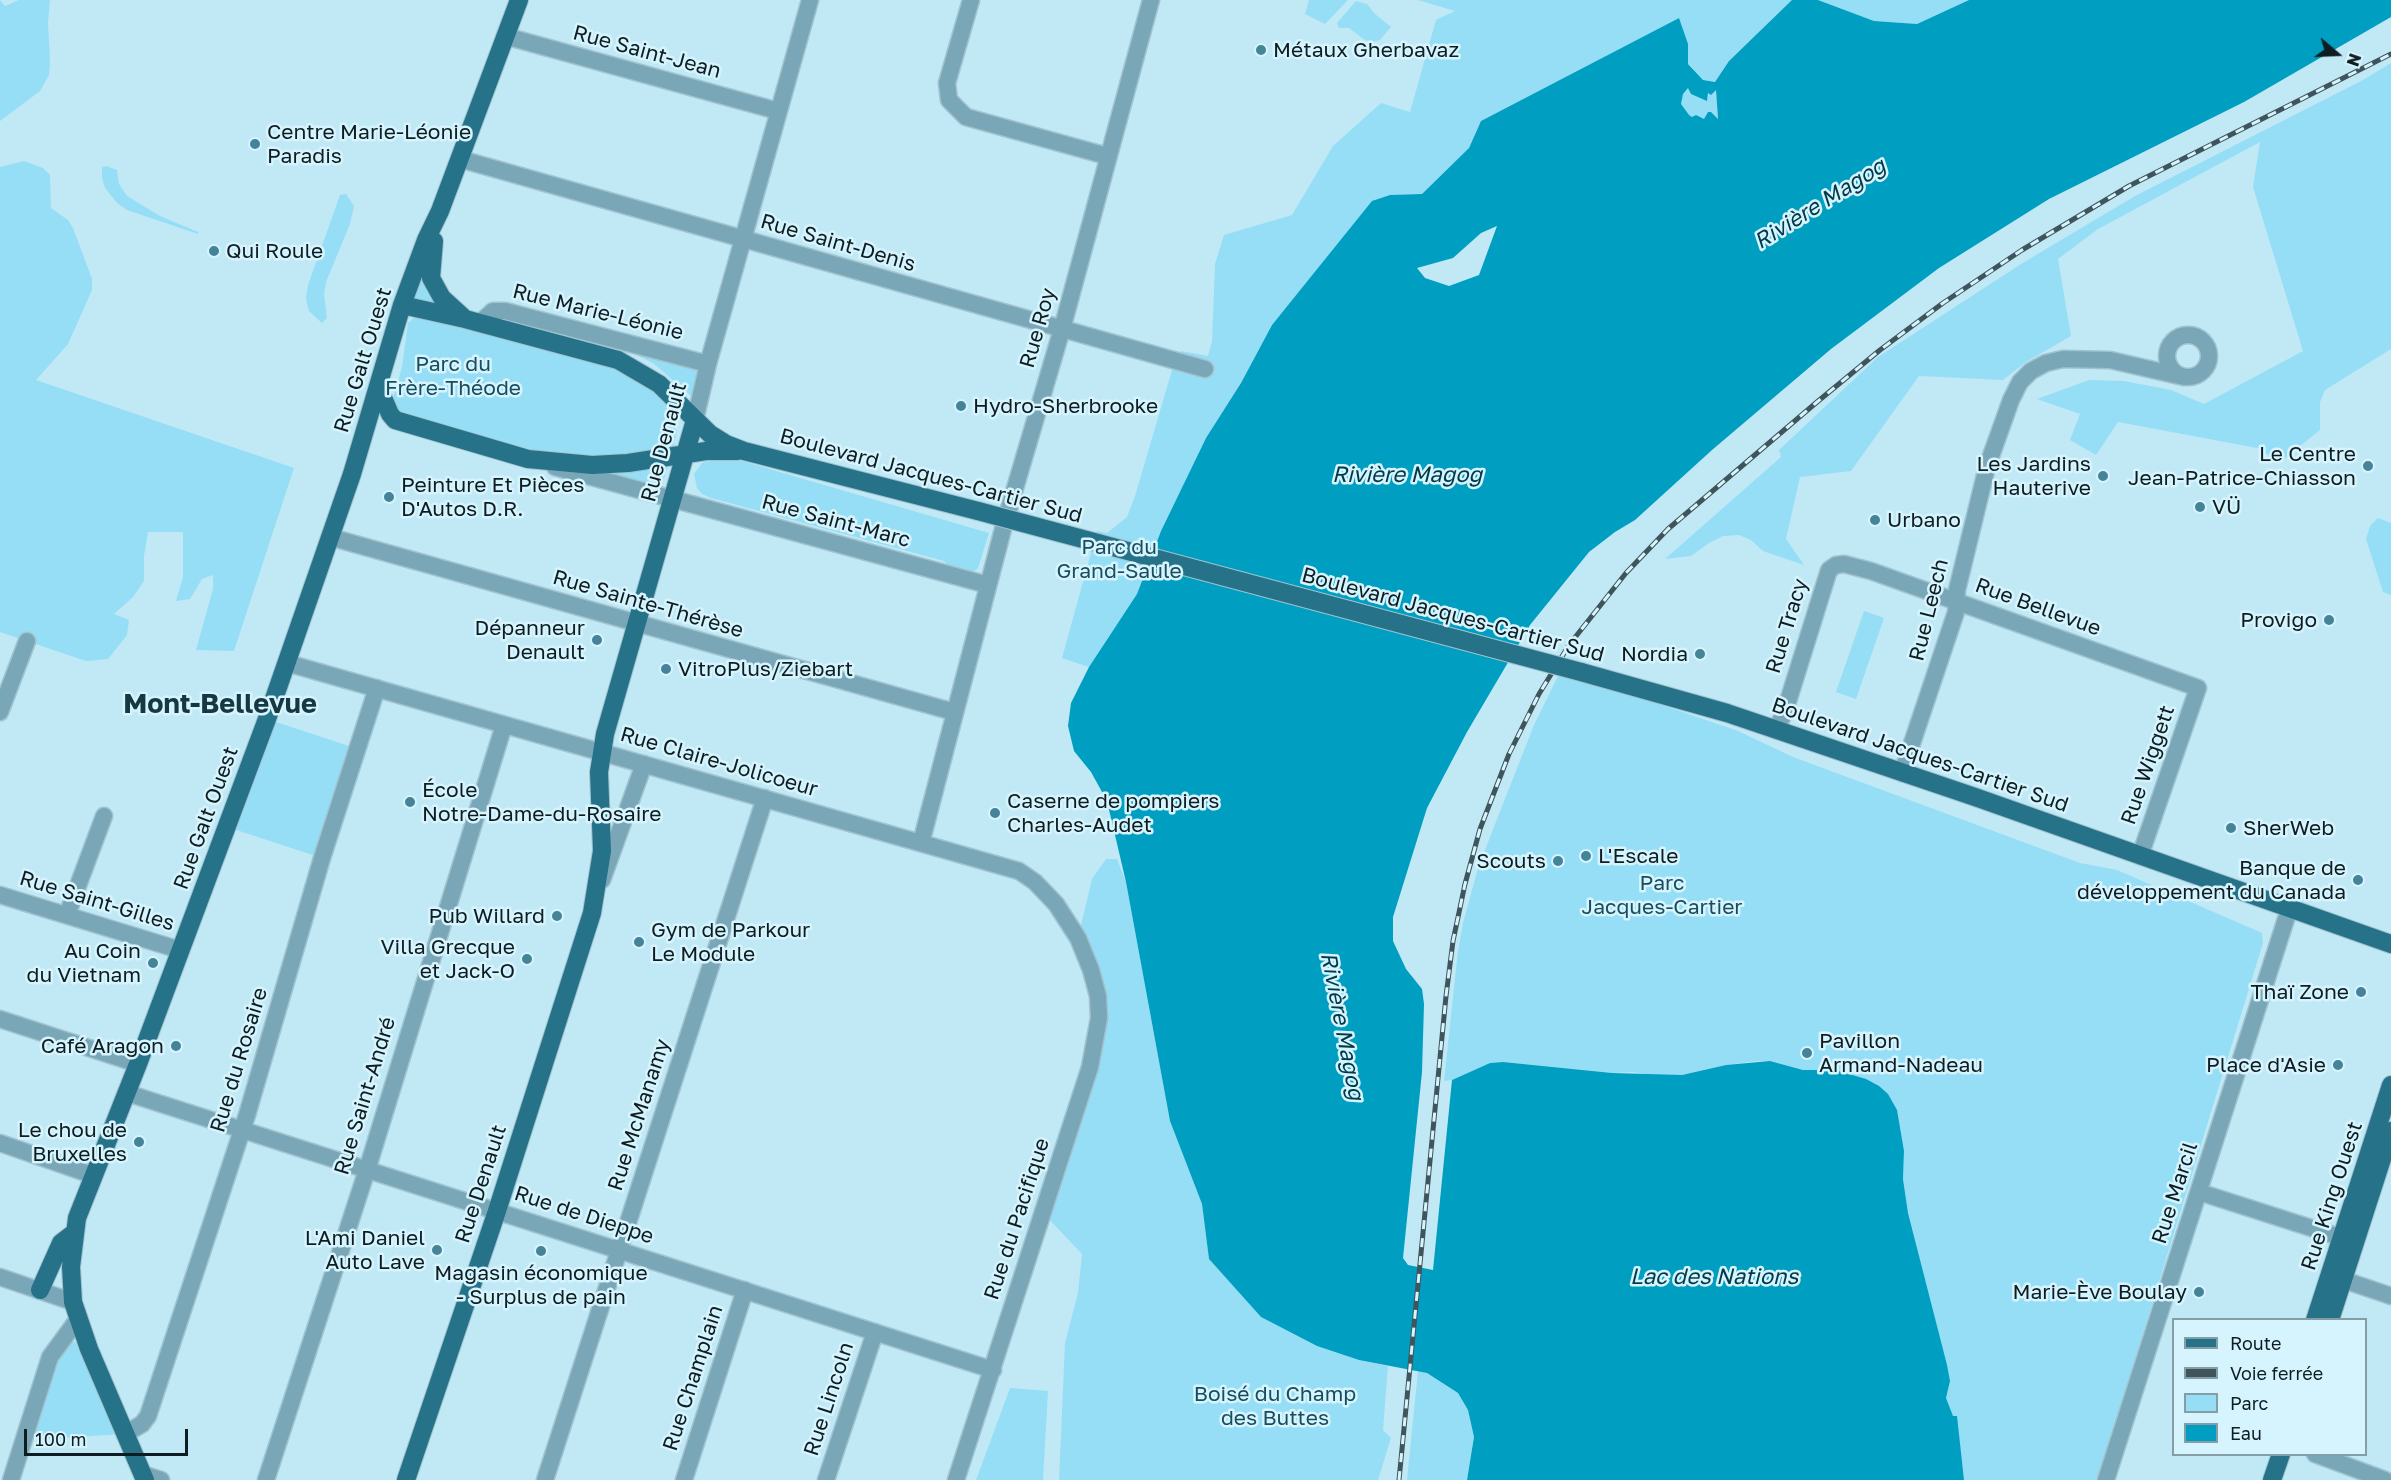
<!DOCTYPE html>
<meta charset="utf-8">
<style>
body{margin:0}
#map{position:relative;width:2391px;height:1480px;overflow:hidden;background:#c1e8f5;font-family:"Golos Text",sans-serif}
canvas{display:block}
.legend{position:absolute;left:2172px;top:1318px;width:195px;height:138px;box-sizing:border-box;background:#d5f4fe;border:2px solid #859ea6;margin:0;padding:8px 10px;list-style:none;font-size:18px;color:#0e1d21}
.legend li{display:flex;align-items:center;gap:12px;height:30px}
.legend b{width:30px;border:2px solid #859ea6}
.north{position:absolute;left:2307px;top:24px;width:60px;height:60px;-webkit-text-stroke:4px #d5f4fe;paint-order:stroke;rotate:109deg;font-size:16px;font-weight:700;line-height:24px;text-align:center;color:#0e1d21}
.north::after{content:'';display:block;margin:auto;width:21px;height:27px;background:#0e1d21;clip-path:polygon(50% 0,100% 100%,50% 72%,0 100%)}
.scale{position:absolute;left:24px;top:1429px;width:164px;height:27px;box-sizing:border-box;border:3px solid #0e1d21;border-top:0;padding-left:8px;font-size:18px;line-height:21px;white-space:nowrap;color:#0e1d21;-webkit-text-stroke:4px #d5f4fe;paint-order:stroke}
</style>
<div id="map">
<canvas width="2391" height="1480"></canvas>
<ul class="legend">
<li><b style="height:8px;background:#267389"></b>Route</li>
<li><b style="height:8px;background:#3f545b"></b>Voie ferrée</li>
<li><b style="height:16px;background:#96def6"></b>Parc</li>
<li><b style="height:16px;background:#009ec1"></b>Eau</li>
</ul>
<div class="north">N</div>
<div class="scale">100 m</div>
</div>
<script>
const g = document.querySelector('canvas').getContext('2d');
g.lineJoin = 'round';
function paint(path, color) { g.fillStyle = color; g.fill(path, 'evenodd'); }
const shape = rows => new Path2D(rows.map(r => 'M' + r).join(''));
function stroke(path, color, width, dash) { g.strokeStyle = color; g.lineWidth = width; g.lineCap = dash ? 'butt' : 'round'; g.setLineDash(dash || []); g.stroke(path); }
function write(font, color, halo, rows, align = 'center') {
  g.font = font + ' "Golos Text",sans-serif'; g.lineWidth = 5; g.setLineDash([]); g.textBaseline = 'middle'; g.strokeStyle = halo; g.fillStyle = color; for (const [text, x, y, turn = 0] of rows) {
    g.save(); g.translate(x, y); g.rotate((+turn || 0) * Math.PI / 180); g.textAlign = isNaN(turn) ? turn : align; if (halo) g.strokeText(text, 0, 0); g.fillText(text, 0, 0); g.restore();
  }
}
paint(shape([
 [0,0,5,6,19,0,50,0,48,23,50,61,49,75,40,91,0,121],
 [1309,0,1348,0,1325,24,1305,14],
 [1418,0,1792,0,1729,61,1715,82,1703,80,1688,63,1687,44,1679,18,1481,121,1469,148,1422,194,1390,195,1342,240,1272,325,1241,383,1206,438,1161,531,1137,594,1089,667,1062,658,1097,531,1107,533,1127,517,1135,496,1175,360,1178,361,1181,351,1208,356,1212,342,1215,264,1224,235,1292,215,1333,146,1381,103,1410,112,1436,20,1455,11],
 [1818,0,1969,0,1917,24,1874,21],
 [1356,1,1367,4,1375,14,1391,27,1380,40,1372,42,1365,40,1349,28,1339,28,1337,23],
 [2391,63,2391,349,2325,390,2320,402,2320,430,2280,462,2257,448,2118,422,2096,455,2070,440,2080,414,2037,399,2089,380,2124,381,2171,390,2204,404,2303,351,2253,187,2260,142,2098,229,2058,259,2071,336,2026,362,2003,380,1919,376,1851,471,1800,477,1786,539,1804,565,1763,551,1751,540,1739,535,1723,536,1709,543,1691,556,1665,559,1781,457,1779,450,1878,357,2021,264,2135,196,2363,80],
 [1689,87,1691,94,1707,100,1709,93,1716,89,1718,119,1708,112,1704,119,1689,116,1681,104,1683,94],
 [24,161,43,168,50,175,51,208,68,220,73,228,92,279,92,290,68,344,36,380,294,468,234,651,196,650,213,589,213,575,202,579,190,599,176,601,183,577,183,532,148,532,144,556,144,581,133,597,114,614,129,620,127,635,108,659,86,661,0,632,0,167],
 [106,166,117,170,119,184,127,196,160,216,198,232,198,234,127,210,117,203,105,188,102,178,102,167],
 [346,194,354,206,350,224,326,282,324,294,327,318,322,323,309,311,306,299,308,285,340,195],
 [425,267,446,312,412,303],
 [416,316,594,359,635,376,668,403,677,432,673,447,669,451,610,461,548,454,399,414,392,402,402,367,408,323],
 [626,350,699,370,692,397,653,363],
 [735,459,989,533,978,568,970,574,952,569,944,561,711,498,702,494,697,488,694,474,702,463,712,460],
 [669,463,662,485,659,489,593,473],
 [2378,518,2391,523,2391,595,2383,592,2366,539,2370,526],
 [1864,611,1884,618,1856,699,1836,692],
 [1558,676,1618,690,1738,731,1793,757,2080,863,2117,870,2262,933,2263,943,2098,1480,1964,1480,1956,1416,1953,1416,1948,1407,1946,1398,1950,1381,1908,1213,1903,1179,1904,1151,1813,1070,1803,1070,1770,1061,1757,1061,1726,1065,1682,1075,1651,1075,1633,1072,1612,1073,1503,1062,1490,1063,1452,1080,1444,1081,1458,951,1463,923,1478,868,1499,814,1534,725],
 [267,719,358,749,322,858,227,827],
 [1106,859,1117,859,1126,882,1170,1121,1202,1204,1209,1259,1261,1317,1317,1346,1359,1360,1388,1366,1383,1430,1391,1438,1378,1480,1059,1480,1065,1343,1078,1293,1082,1254,1043,1213,1099,1018,1078,938,1092,879],
 [75,1342,89,1349,125,1434,25,1440,61,1343],
 [1418,1371,1427,1373,1458,1393,1468,1410,1474,1437,1467,1480,1407,1480],
 [1010,1388,1048,1391,1043,1480,976,1480]
]), '#96def6');
paint(shape([
 [1792,0,1818,0,1874,21,1917,24,1969,0,2391,0,2391,17,2244,102,2049,199,1939,268,1831,349,1712,450,1635,520,1615,532,1589,552,1530,625,1467,732,1427,808,1393,917,1393,941,1406,969,1422,989,1424,1004,1422,1072,1403,1258,1408,1265,1433,1270,1452,1080,1490,1063,1503,1062,1612,1073,1682,1075,1726,1065,1770,1061,1803,1070,1835,1070,1866,1079,1879,1086,1888,1094,1897,1110,1904,1151,1903,1179,1908,1213,1947,1365,1950,1381,1946,1398,1953,1416,1957,1416,1964,1480,1467,1480,1474,1437,1468,1410,1458,1393,1427,1373,1359,1360,1317,1346,1261,1317,1209,1259,1202,1204,1170,1121,1126,882,1107,801,1091,772,1074,751,1068,726,1071,703,1089,667,1137,594,1161,531,1206,438,1241,383,1272,325,1372,201,1390,195,1422,194,1469,148,1481,121,1679,18,1688,44,1688,64,1703,80,1715,82,1729,61],
 [1688,88,1691,94,1707,101,1708,93,1711,95,1716,90,1718,119,1711,112,1708,112,1704,119,1696,115,1692,117,1689,115,1681,104,1683,94],
 [1497,226,1479,275,1449,286,1425,278,1417,268,1453,258,1481,233]
]), '#009ec1');
const minor = shape([
 [971,0,947,83,949,100,966,117,1107,156],
 [505,36,778,111],
 [460,159,1205,369],
 [480,323,493,311,505,311,708,364],
 '2167 356a21 21 0 1 1 42 0a21 21 0 1 1-42 0Z',
 [695,420,708,364,810,0],
 [555,467,988,585],
 [330,537,954,712],
 [287,663,1019,871,1035,882,1056,904,1078,938,1091,970,1098,996,1099,1018,1090,1067,956,1480],
 [0,712,27,641],
 [1776,730,1785,711,1829,570,1836,565,1844,564,1871,571,2198,688,2140,856],
 [1902,773,1956,612,1957,590,1987,467,2011,400,2020,382,2031,371,2046,363,2063,359,2110,360,2184,377],
 [921,843,1003,529,1062,329,1151,0],
 [602,880,644,764],
 [0,895,180,950],
 [67,915,104,816],
 [0,1019,138,1064],
 [127,1093,993,1370],
 [0,1143,92,1175],
 [2199,1192,2355,1242],
 [2332,1276,2391,1296],
 [0,1277,73,1302],
 [125,1434,142,1424,148,1416,247,1115,322,858,377,688],
 [2315,1454,2385,1480],
 [142,1474,161,1480],
 [11,1480,50,1357,78,1319],
 [266,1480,367,1170,504,725],
 [545,1480,765,798],
 [684,1480,745,1290],
 [826,1480,875,1332],
 [2106,1480,2286,919]
]);
const major = shape([
 [434,241,431,278,442,298,465,319],
 [402,305,465,319,618,360,659,384,710,434,726,444,744,451,978,511],
 [378,386,390,414,395,420,528,459,592,465,628,463,706,451,738,451],
 [1581,672,1727,713,1975,797,2391,944],
 [40,1290,61,1243,74,1233],
 [2315,1320,2391,1085],
 [2330,1320,2391,1131],
 [145,1480,89,1349,73,1302,71,1267,77,1218,138,1064,267,719,352,474,402,305,426,240,440,211,519,0],
 [406,1480,497,1211,592,913,602,851,599,772,605,734,695,420],
 [2272,1480,2281,1454]
]);
stroke(minor, '#a1c3cf', 19);
stroke(major, '#a1c3cf', 20);
stroke(minor, '#7aa7b7', 16);
stroke(major, '#267389', 18);
const rail = shape([
 [1399,1480,1446,996,1453,941,1465,884,1480,829,1509,754,1539,694,1569,645,1626,573,1668,529,1817,402,1880,350,1943,303,2022,250,2129,186,2391,54]
]);
stroke(rail, '#3f545b', 5);
stroke(rail, '#d5f4fe', 3, [9]);
const majorBridge = shape([
 [978,511,1581,672]
]);
stroke(majorBridge, '#a1c3cf', 20, []);
stroke(majorBridge, '#267389', 18);
for (const [x, y, r, color] of [
 [1261,50,6,"#458498"],
 [255,144,6,"#458498"],
 [214,251,6,"#458498"],
 [961,406,6,"#458498"],
 [2368,466,6,"#458498"],
 [2103,476,6,"#458498"],
 [389,497,6,"#458498"],
 [2200,507,6,"#458498"],
 [1875,520,6,"#458498"],
 [2329,620,6,"#458498"],
 [597,640,6,"#458498"],
 [1700,654,6,"#458498"],
 [666,669,6,"#458498"],
 [410,802,6,"#458498"],
 [995,813,6,"#458498"],
 [2231,828,6,"#458498"],
 [1586,856,6,"#458498"],
 [1558,861,6,"#458498"],
 [2358,880,6,"#458498"],
 [557,916,6,"#458498"],
 [639,942,6,"#458498"],
 [527,959,6,"#458498"],
 [153,963,6,"#458498"],
 [2361,992,6,"#458498"],
 [176,1046,6,"#458498"],
 [1807,1053,6,"#458498"],
 [2338,1065,6,"#458498"],
 [139,1142,6,"#458498"],
 [437,1250,6,"#458498"],
 [541,1251,6,"#458498"],
 [2199,1292,6,"#458498"]
]) { const dot = new Path2D(); dot.arc(x, y, r, 0, 2 * Math.PI); g.fillStyle = color; g.fill(dot); stroke(dot, '#d5f4fe', 2); }
write('21px', '#0e1d21', '#d5f4fe', [
 ["Métaux Gherbavaz",1273,50,"left"],
 ["Centre Marie-Léonie",267,132,"left"],
 ["Paradis",267,156,"left"],
 ["Qui Roule",226,251,"left"],
 ["Hydro-Sherbrooke",973,406,"left"],
 ["Le Centre",2356,454],
 ["Jean-Patrice-Chiasson",2356,478],
 ["Les Jardins",2091,464],
 ["Hauterive",2091,488],
 ["Peinture Et Pièces",401,485,"left"],
 ["D'Autos D.R.",401,509,"left"],
 ["VÜ",2212,507,"left"],
 ["Urbano",1887,520,"left"],
 ["Provigo",2317,620],
 ["Dépanneur",585,628],
 ["Denault",585,652],
 ["Nordia",1688,654],
 ["VitroPlus/Ziebart",678,669,"left"],
 ["École",422,790,"left"],
 ["Notre-Dame-du-Rosaire",422,814,"left"],
 ["Caserne de pompiers",1007,801,"left"],
 ["Charles-Audet",1007,825,"left"],
 ["SherWeb",2243,828,"left"],
 ["L'Escale",1598,856,"left"],
 ["Scouts",1546,861],
 ["Banque de",2346,868],
 ["développement du Canada",2346,892],
 ["Pub Willard",545,916],
 ["Gym de Parkour",651,930,"left"],
 ["Le Module",651,954,"left"],
 ["Villa Grecque",515,947],
 ["et Jack-O",515,971],
 ["Au Coin",141,951],
 ["du Vietnam",141,975],
 ["Thaï Zone",2349,992],
 ["Pavillon",1819,1041,"left"],
 ["Armand-Nadeau",1819,1065,"left"],
 ["Café Aragon",164,1046],
 ["Place d'Asie",2326,1065],
 ["Le chou de",127,1130],
 ["Bruxelles",127,1154],
 ["L'Ami Daniel",425,1238],
 ["Auto Lave",425,1262],
 ["Magasin économique",541,1273,"center"],
 ["- Surplus de pain",541,1297,"center"],
 ["Marie-Ève Boulay",2187,1292]
], 'right');
write('21px', '#0e1d21', '#d5f4fe', [
 ["Rue Saint-Jean",647,52,15],
 ["Rue Saint-Denis",838,243,16],
 ["Rue Marie-Léonie",598,312,14],
 ["Rue Roy",1038,328,-74],
 ["Rue Galt Ouest",363,360,-73],
 ["Rue Denault",664,442,-75],
 ["Boulevard Jacques-Cartier Sud",931,476,15],
 ["Rue Saint-Marc",836,521,15],
 ["Rue Sainte-Thérèse",648,604,16],
 ["Rue Bellevue",2038,607,20],
 ["Rue Leech",1929,610,-76],
 ["Boulevard Jacques-Cartier Sud",1453,615,15],
 ["Rue Tracy",1787,626,-73],
 ["Boulevard Jacques-Cartier Sud",1920,755,19],
 ["Rue Claire-Jolicoeur",719,762,16],
 ["Rue Wiggett",2148,765,-71],
 ["Rue Galt Ouest",206,818,-70],
 ["Rue Saint-Gilles",97,901,17],
 ["Rue du Rosaire",239,1060,-73],
 ["Rue Saint-André",365,1096,-73],
 ["Rue McManamy",639,1115,-72],
 ["Rue Denault",481,1184,-72],
 ["Rue Marcil",2175,1193,-72],
 ["Rue King Ouest",2332,1196,-72],
 ["Rue de Dieppe",584,1215,18],
 ["Rue du Pacifique",1017,1219,-72],
 ["Rue Champlain",693,1378,-72],
 ["Rue Lincoln",829,1399,-72]
]);
write('21px', '#184d5c', '#d5f4fe', [
 ["Parc du",453,364],
 ["Frère-Théode",453,388],
 ["Parc du",1119,547],
 ["Grand-Saule",1119,571],
 ["Parc",1662,883],
 ["Jacques-Cartier",1662,907],
 ["Boisé du Champ",1275,1394],
 ["des Buttes",1275,1418]
]);
write('italic 22px', '#003a49', '#d5f4fe', [
 ["Rivière Magog",1820,204,-32],
 ["Rivière Magog",1407,475],
 ["Rivière Magog",1342,1026,79],
 ["Lac des Nations",1714,1277]
]);
write('bold 27px', '#153842', '#d5f4fe', [
 ["Mont-Bellevue",220,704]
]);
</script>
